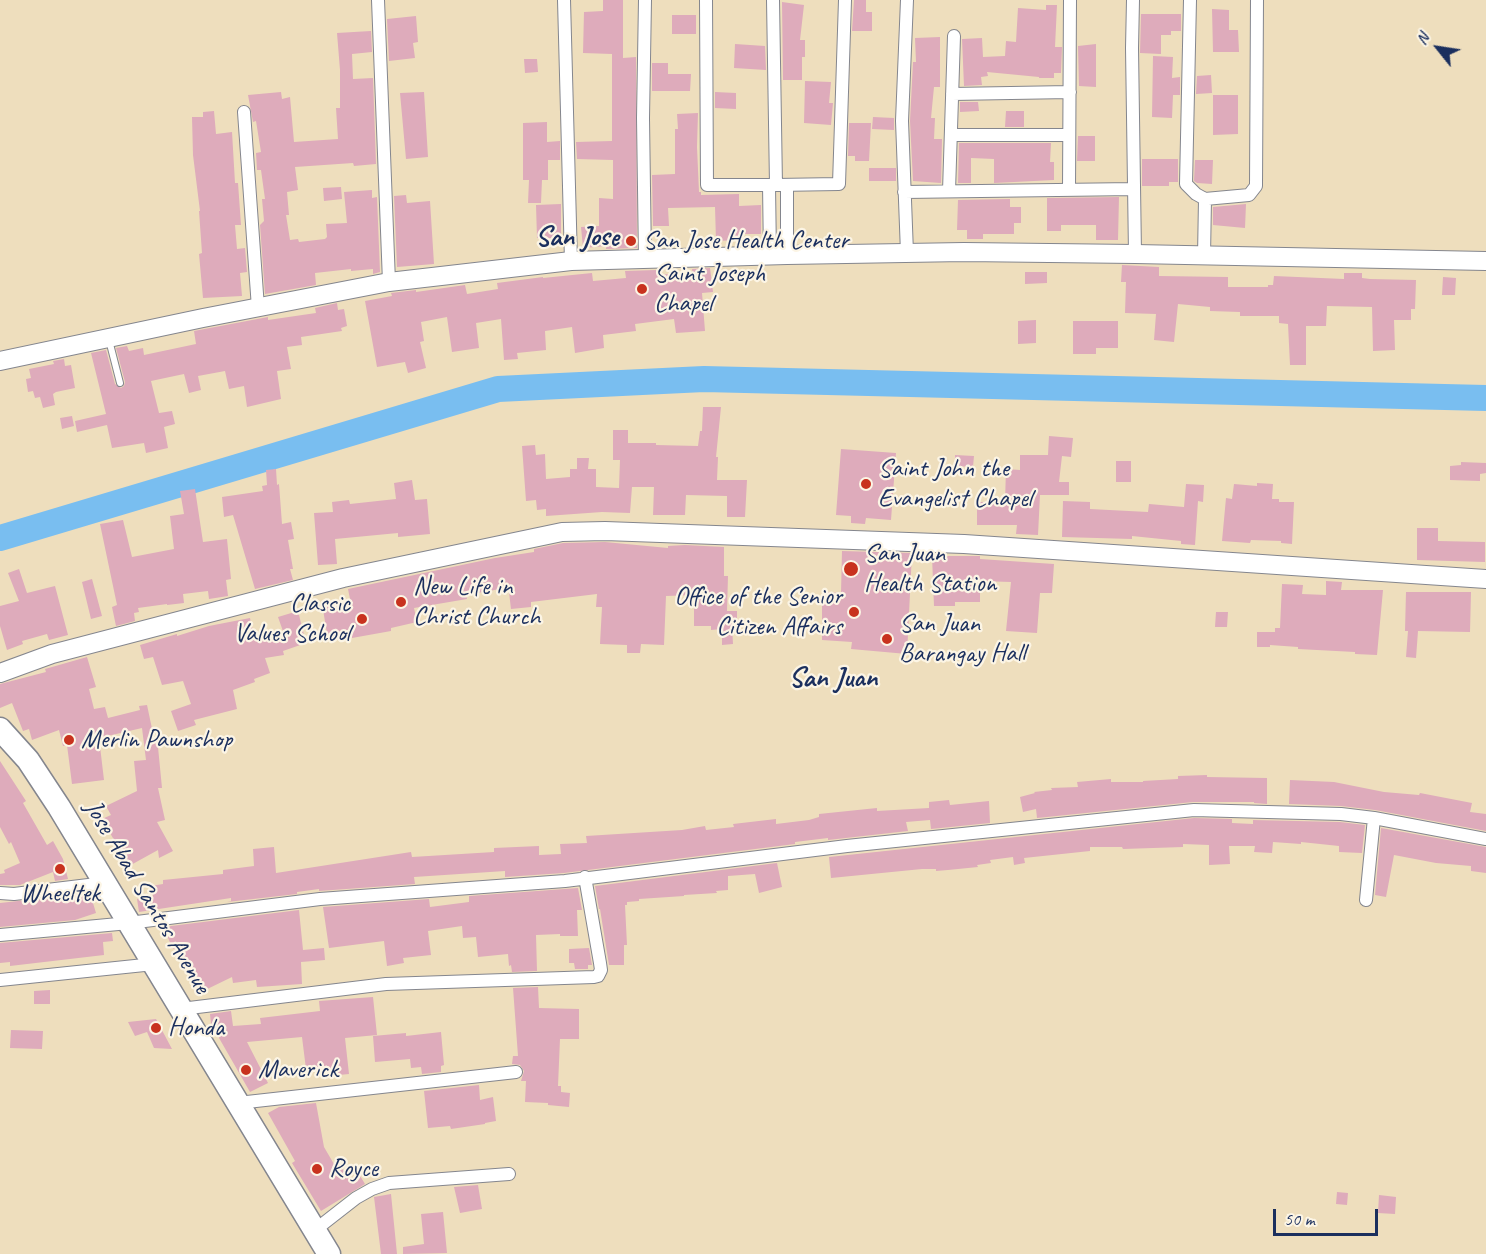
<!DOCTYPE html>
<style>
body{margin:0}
#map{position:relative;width:1486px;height:1254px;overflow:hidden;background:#eedebd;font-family:Caveat,sans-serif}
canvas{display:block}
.north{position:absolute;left:1408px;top:18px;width:60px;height:60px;-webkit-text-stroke:4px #fcf5e5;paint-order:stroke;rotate:300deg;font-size:16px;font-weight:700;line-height:24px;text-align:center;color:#1b2f5e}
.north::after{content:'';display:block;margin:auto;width:21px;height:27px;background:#1b2f5e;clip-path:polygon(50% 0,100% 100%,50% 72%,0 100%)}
.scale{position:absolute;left:1273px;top:1209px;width:105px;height:27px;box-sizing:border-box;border:3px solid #1b2f5e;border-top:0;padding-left:8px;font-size:18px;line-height:21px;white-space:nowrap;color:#1b2f5e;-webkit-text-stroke:4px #fcf5e5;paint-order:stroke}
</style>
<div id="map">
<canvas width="1486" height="1254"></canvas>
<div class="north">N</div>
<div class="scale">50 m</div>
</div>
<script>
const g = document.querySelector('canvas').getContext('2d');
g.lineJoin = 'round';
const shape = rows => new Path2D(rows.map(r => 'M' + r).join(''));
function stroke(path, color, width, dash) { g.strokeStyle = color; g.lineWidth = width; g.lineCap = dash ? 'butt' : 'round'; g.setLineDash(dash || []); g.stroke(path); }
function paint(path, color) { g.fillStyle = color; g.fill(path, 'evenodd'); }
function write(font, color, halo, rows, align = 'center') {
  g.font = font + ' Caveat,sans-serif'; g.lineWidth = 4.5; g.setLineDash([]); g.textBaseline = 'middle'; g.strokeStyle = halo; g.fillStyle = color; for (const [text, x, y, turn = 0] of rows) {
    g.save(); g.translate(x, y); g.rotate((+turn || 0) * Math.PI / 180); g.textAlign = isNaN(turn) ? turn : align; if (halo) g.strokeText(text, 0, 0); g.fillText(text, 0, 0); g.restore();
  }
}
stroke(shape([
 [0,538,498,389,704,379,1486,398]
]), '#79bef0', 26);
paint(shape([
 [603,0,623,0,623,58,636,57,637,248,606,249,606,246,583,248,581,227,599,226,599,198,613,199,613,160,577,159,576,142,612,141,612,54,583,53,584,12,603,11],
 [854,0,866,0,866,12,872,12,872,31,852,31],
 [782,2,804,5,800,40,805,40,805,57,802,57,802,80,783,80],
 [1046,5,1057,5,1055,47,1062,47,1061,73,1054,73,1054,78,1039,78,1039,77,987,72,988,76,981,77,982,85,964,86,962,39,982,38,983,57,1005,56,1006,41,1016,42,1018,8,1046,10],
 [1212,9,1229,10,1229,30,1238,30,1239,52,1213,52],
 [1141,14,1181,14,1181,31,1171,31,1171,35,1161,35,1161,54,1140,53],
 [672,15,696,15,696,34,672,34],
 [416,16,418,42,413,43,415,58,389,61,387,19],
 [371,31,372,52,352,54,353,79,373,78,376,164,354,166,353,163,295,167,298,190,287,192,289,215,286,215,290,240,298,239,299,242,325,239,327,237,326,224,347,223,344,192,372,190,372,198,377,197,380,272,373,274,373,269,351,271,351,269,315,273,316,285,265,294,260,225,264,221,262,199,265,199,261,170,257,170,256,153,261,152,256,121,253,122,248,95,281,92,282,99,290,97,294,142,338,139,336,108,340,108,340,70,337,33],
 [940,37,940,87,934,87,931,118,935,118,934,139,942,139,941,183,913,181,910,121,913,62,916,62,915,38],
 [735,44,765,46,766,70,734,68],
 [1096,44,1096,87,1079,86,1078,46],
 [1153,56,1173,57,1172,78,1180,77,1180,95,1173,95,1172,118,1152,117],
 [524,59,537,59,538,72,525,73],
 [652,63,668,63,668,74,691,74,690,91,652,91],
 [1211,75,1212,93,1196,94,1197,76],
 [805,81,831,82,829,103,833,103,831,125,804,123],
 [424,92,428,157,406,159,400,93],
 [715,92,736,93,736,109,715,108],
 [1213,95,1238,95,1238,134,1213,135],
 [960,102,978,102,979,111,960,112],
 [214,111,216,134,232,132,235,183,238,183,241,225,235,225,237,249,245,248,247,272,240,273,242,296,203,298,199,254,202,253,199,211,200,211,193,155,192,117,203,117,203,112],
 [1006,111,1024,111,1024,127,1005,127],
 [698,113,697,147,699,192,701,192,701,195,739,194,739,206,761,205,761,234,739,234,739,240,716,241,715,207,668,208,669,226,653,226,652,175,675,174,675,129,678,129,677,114],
 [873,117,894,118,894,130,872,129],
 [547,122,547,142,560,141,560,160,548,160,548,180,542,180,541,203,528,203,529,180,523,180,523,123],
 [849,123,871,123,869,161,855,161,855,156,848,156],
 [1078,136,1095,136,1095,161,1077,161],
 [959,143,1051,143,1050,162,1054,162,1054,180,994,183,994,159,971,158,971,183,958,183],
 [1142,159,1178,159,1178,182,1169,182,1169,186,1142,186],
 [1195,160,1213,160,1212,184,1197,183,1194,181],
 [869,168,896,168,896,181,869,181],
 [341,187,342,199,324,201,323,188],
 [406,195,407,203,430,201,434,264,397,267,394,196],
 [1119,197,1118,240,1096,240,1096,225,1061,225,1061,231,1047,231,1047,198],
 [1010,199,1010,207,1021,207,1021,223,1014,223,1014,234,983,234,983,239,967,239,967,230,957,230,958,200],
 [561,204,561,238,537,238,536,205],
 [1246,204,1245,228,1213,225,1213,207],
 [1122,265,1159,267,1159,276,1228,277,1228,287,1268,287,1268,285,1273,285,1274,276,1344,279,1344,273,1362,273,1362,278,1370,279,1416,280,1415,309,1411,309,1411,320,1394,320,1395,350,1373,351,1372,307,1327,306,1326,326,1306,326,1306,365,1290,365,1288,324,1279,323,1279,316,1240,316,1240,312,1210,311,1210,307,1178,304,1174,342,1154,340,1156,314,1125,313,1126,282,1121,282],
 [710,268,713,292,702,293,705,331,676,333,674,319,635,324,636,331,603,335,604,348,575,353,572,327,545,331,546,350,517,353,518,359,504,360,501,319,476,323,479,348,452,352,447,317,421,322,424,341,420,342,426,368,408,373,405,362,377,367,365,301,392,296,391,293,416,290,416,292,465,285,467,294,498,289,497,283,543,277,543,278,592,273,593,281,626,278,625,271,656,270,657,275,670,274,670,278,693,276,692,269],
 [1025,272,1047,272,1047,283,1025,284],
 [1443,277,1456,278,1455,295,1442,295],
 [337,303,338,310,344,309,347,326,341,328,342,331,301,337,302,345,287,347,291,369,277,371,281,399,247,407,244,386,229,389,225,371,198,376,201,390,189,393,184,374,151,381,159,413,172,411,175,424,164,427,168,448,146,453,144,443,112,448,107,425,77,432,75,421,106,414,91,353,106,350,115,384,121,388,124,386,125,382,116,348,127,346,129,351,143,348,144,355,196,344,194,331,268,317,268,320,316,313,315,308],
 [1036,320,1036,343,1018,344,1018,321],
 [1073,321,1118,321,1118,348,1096,348,1096,354,1073,354],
 [64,359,65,366,71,365,75,388,56,392,53,394,55,405,43,408,40,397,35,398,33,391,28,392,26,379,31,378,29,369,54,364,53,361],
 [703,407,721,407,716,457,718,457,717,480,747,480,745,517,727,517,727,496,686,495,685,515,653,515,654,487,632,487,630,513,602,512,546,516,546,509,537,510,536,500,526,501,522,446,535,445,536,455,545,454,546,479,570,477,570,469,577,469,577,458,589,458,588,469,596,469,596,487,619,488,620,460,613,460,613,430,628,430,628,443,656,443,656,445,698,446,700,431,702,431],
 [72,416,74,426,62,429,60,418],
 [1049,436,1073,438,1071,457,1062,456,1059,482,1069,482,1069,495,1040,495,1038,535,1016,534,1017,525,977,525,977,502,1005,502,1006,469,1020,470,1020,455,1048,455],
 [841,449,896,453,891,520,866,518,865,524,851,523,851,516,836,515],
 [955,455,974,456,973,467,955,466],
 [1116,461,1131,461,1131,482,1116,482],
 [1461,462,1486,463,1486,473,1480,474,1480,481,1450,480,1450,466,1461,465],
 [276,469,277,485,279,484,282,524,291,522,294,539,288,540,293,569,290,569,293,580,255,589,233,515,224,517,222,497,263,491,262,486,267,485,266,470],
 [412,480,415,500,427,499,430,534,398,537,398,533,335,539,337,564,318,565,314,513,333,512,332,502,349,500,350,504,396,499,394,483],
 [1257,483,1273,484,1272,499,1279,499,1279,502,1294,502,1292,544,1281,543,1281,541,1251,540,1250,543,1222,541,1226,498,1232,499,1234,484,1257,486],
 [1186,484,1204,485,1203,502,1198,501,1195,545,1181,544,1181,541,1132,536,1132,539,1062,537,1063,501,1090,502,1090,509,1148,512,1149,504,1184,507],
 [195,489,203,542,227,539,231,579,226,580,228,596,209,599,208,591,183,594,184,603,167,605,167,604,138,608,139,612,134,613,135,621,116,626,112,607,117,605,100,524,123,520,132,557,174,549,170,516,184,514,180,491],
 [1417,528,1438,528,1438,541,1485,542,1485,562,1417,560],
 [605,542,668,548,668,546,685,545,724,547,724,576,728,576,727,611,737,611,737,626,732,626,733,644,722,645,722,629,711,630,711,626,694,626,694,595,666,596,664,645,641,644,640,653,627,653,627,645,600,644,602,607,596,607,597,594,531,602,531,607,511,609,509,592,501,593,500,589,466,595,467,599,414,608,417,622,391,628,391,631,352,638,351,630,327,634,322,603,350,599,348,589,495,558,534,552,534,549,563,543],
 [842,551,912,553,907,654,851,649,852,642,822,640,822,592,841,593],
 [932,556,980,556,980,559,1054,564,1052,593,1040,593,1037,633,1006,631,1011,582,980,581,980,602,955,602,955,606,934,606],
 [19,569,27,593,55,586,68,635,49,640,47,634,22,641,23,644,7,650,0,626,0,606,19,601,8,573],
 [92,579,102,616,91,619,82,582],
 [1326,581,1342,582,1341,590,1383,590,1377,655,1355,654,1355,652,1298,649,1298,647,1270,645,1270,647,1257,647,1257,632,1275,632,1275,628,1280,628,1282,584,1303,585,1302,594,1326,595],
 [1406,592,1471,592,1470,632,1418,631,1416,658,1406,657,1408,631,1405,631],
 [298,611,306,643,283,651,284,655,265,658,270,673,254,679,255,682,233,690,237,709,194,720,196,725,178,731,171,711,191,704,183,681,162,685,153,657,144,659,140,645,177,634,177,636,209,626,250,618,255,640,284,634,278,617],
 [1216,612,1228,612,1227,627,1215,627],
 [87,657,96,687,89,689,94,709,105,707,108,718,140,710,139,706,147,705,154,738,157,737,162,788,158,788,165,820,157,822,173,851,159,858,158,850,129,866,102,819,111,815,106,806,137,791,134,761,146,760,142,728,99,738,104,780,72,784,67,745,63,746,59,730,32,740,29,729,23,731,12,703,0,708,0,684,46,672,45,669],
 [0,761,26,801,23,803,47,845,53,841,63,859,68,879,55,881,53,872,20,885,0,885,0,874,5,873,4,870,20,863,11,842,9,844,0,827],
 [1207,775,1207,777,1267,778,1267,804,1254,803,1254,802,1193,802,1037,818,1036,809,1023,812,1020,797,1035,793,1034,792,1052,790,1051,788,1078,787,1077,782,1111,779,1111,782,1143,782,1143,781,1178,779,1178,776],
 [1290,780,1334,782,1384,792,1419,795,1420,793,1472,803,1470,812,1486,814,1486,831,1375,810,1341,806,1289,804],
 [949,800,950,805,989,801,990,823,931,829,930,820,906,822,908,831,828,840,828,838,795,842,795,844,564,873,505,877,505,871,414,877,415,884,319,891,319,889,297,892,297,894,227,902,231,901,231,898,139,912,137,899,153,896,151,886,163,884,163,880,223,874,223,870,254,866,253,849,274,847,276,873,411,852,412,857,494,852,494,848,539,846,539,855,561,854,560,844,587,843,586,836,682,830,705,826,706,830,734,827,733,824,776,819,776,824,809,820,819,817,819,814,877,808,877,811,929,808,929,802],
 [1194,818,1232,819,1232,823,1253,824,1253,820,1340,822,1365,825,1362,853,1339,852,1339,846,1301,842,1301,844,1273,842,1272,853,1254,852,1255,846,1229,846,1230,864,1209,865,1209,845,1183,844,1183,847,1123,849,1122,847,1090,847,1090,851,1024,858,1025,863,1014,865,1013,857,990,860,991,863,977,865,978,867,948,870,936,871,936,869,922,869,831,878,829,857],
 [1381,828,1486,847,1486,873,1471,871,1471,866,1436,863,1394,855,1386,897,1375,895],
 [777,863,782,887,759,893,755,874,728,876,728,890,716,891,717,893,684,895,684,896,639,899,639,901,627,902,627,905,625,905,627,945,624,945,624,965,609,965,600,909,599,909,595,886],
 [578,888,582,910,577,910,578,936,560,936,560,934,536,935,537,971,512,972,511,965,509,966,508,954,478,957,476,937,463,938,462,926,428,931,431,955,403,958,404,963,387,966,384,941,329,948,323,907,429,899,430,907,469,902,469,896],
 [90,893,96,913,75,920,0,927,0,903],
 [299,910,303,950,324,948,325,960,301,962,302,984,257,987,256,980,233,983,232,977,197,994,175,949,173,949,164,929,171,926],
 [112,933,113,941,103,942,104,955,10,966,10,962,0,963,0,943],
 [589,948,592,965,588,965,588,969,575,969,574,963,569,963,569,949],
 [538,987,539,1008,579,1009,579,1039,560,1039,558,1086,561,1086,561,1092,570,1093,569,1107,548,1105,548,1103,525,1102,526,1081,521,1081,524,1071,520,1065,512,1064,513,1056,518,1056,513,988],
 [50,990,50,1004,34,1004,34,991],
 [373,997,377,1035,345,1038,349,1074,329,1076,328,1066,306,1069,302,1037,247,1042,268,1083,250,1092,211,1024,210,1014,231,1011,233,1026,261,1024,260,1018,320,1011,319,1001],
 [156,1019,172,1049,154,1048,147,1032,135,1036,128,1022],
 [11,1030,43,1031,42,1049,10,1048],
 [441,1032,444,1065,441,1066,441,1072,422,1074,421,1067,411,1068,410,1059,375,1062,373,1036,406,1033,406,1036],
 [479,1085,480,1100,493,1097,496,1121,485,1123,485,1124,451,1129,450,1126,428,1128,424,1091],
 [316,1103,324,1147,338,1171,342,1168,349,1180,359,1174,365,1184,321,1211,292,1163,295,1161,268,1113,279,1107],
 [478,1185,482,1209,460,1213,454,1187],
 [1337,1192,1348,1193,1347,1205,1336,1204],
 [391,1194,397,1254,381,1254,374,1197],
 [1379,1195,1396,1197,1395,1214,1378,1213],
 [443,1212,447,1253,403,1254,403,1247,424,1244,421,1214]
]), '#deabbb');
const lane = shape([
 [109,340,120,383]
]);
const street = shape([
 [378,0,389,282],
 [564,0,571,261],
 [645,0,643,118,645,260],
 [706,0,707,185,776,185,839,184,845,0],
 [773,0,776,185],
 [1133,0,1132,48,1135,254],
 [1190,0,1186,184,1196,194,1205,199,1249,195,1256,186,1257,0],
 [952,94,1070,92],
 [244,112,258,308],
 [951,135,1069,135],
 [769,185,770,256],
 [787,185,787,255],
 [1069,189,1070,0],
 [949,191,954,36],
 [904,192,1134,189],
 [907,253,902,121,907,0],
 [1204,256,1205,199],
 [0,893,14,894,105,883],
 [1366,900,1374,818],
 [0,935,129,923,320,899,565,881,847,846,1194,810,1341,814,1374,818,1486,839],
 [0,980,154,964],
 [181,1009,386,984,594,977,598,976,601,970,600,963,585,877],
 [238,1103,516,1072],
 [315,1230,356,1198,372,1189,389,1183,509,1174]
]);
const secondary = shape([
 [0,361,203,318,389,282,571,261,787,255,964,252,1135,254,1486,261],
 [0,673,52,654,343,578,562,532,605,531,964,544,1486,579]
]);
const highway = shape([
 [0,729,28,760,59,807,329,1254]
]);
stroke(lane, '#84868e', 8);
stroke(street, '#84868e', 14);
stroke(secondary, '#84868e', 20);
stroke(highway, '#84868e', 25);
stroke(lane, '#fff', 6);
stroke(street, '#fff', 12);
stroke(secondary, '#fff', 18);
stroke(highway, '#fff', 22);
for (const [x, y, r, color] of [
 [631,241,6,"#c8321e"],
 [642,289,6,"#c8321e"],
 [866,484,6,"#c8321e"],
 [851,569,8,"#c8321e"],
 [401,602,6,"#c8321e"],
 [854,612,6,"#c8321e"],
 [362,619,6,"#c8321e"],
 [887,639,6,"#c8321e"],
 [69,740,6,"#c8321e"],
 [60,869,6,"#c8321e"],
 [156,1028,6,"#c8321e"],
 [246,1070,6,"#c8321e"],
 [317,1169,6,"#c8321e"]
]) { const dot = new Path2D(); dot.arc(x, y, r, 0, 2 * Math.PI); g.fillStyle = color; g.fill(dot); stroke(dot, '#fcf5e5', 2); }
write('26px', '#1b2f5e', '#fcf5e5', [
 ["San Jose Health Center",643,241],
 ["Saint Joseph",654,274],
 ["Chapel",654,304],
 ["Saint John the",878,469],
 ["Evangelist Chapel",878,499],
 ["San Juan",864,554],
 ["Health Station",864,584],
 ["New Life in",413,587],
 ["Christ Church",413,617],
 ["Office of the Senior",842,597,"right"],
 ["Citizen Affairs",842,627,"right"],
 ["Classic",350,604,"right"],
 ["Values School",350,634,"right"],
 ["San Juan",899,624],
 ["Barangay Hall",899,654],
 ["Merlin Pawnshop",81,740],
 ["Wheeltek",60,894,"center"],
 ["Honda",168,1028],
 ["Maverick",258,1070],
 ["Royce",329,1169]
], 'left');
write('26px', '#1b2f5e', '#fcf5e5', [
 ["Jose Abad Santos Avenue",147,897,59]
]);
write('bold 28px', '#1b2f5e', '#fcf5e5', [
 ["San Jose",577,238],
 ["San Juan",833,679]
]);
</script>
